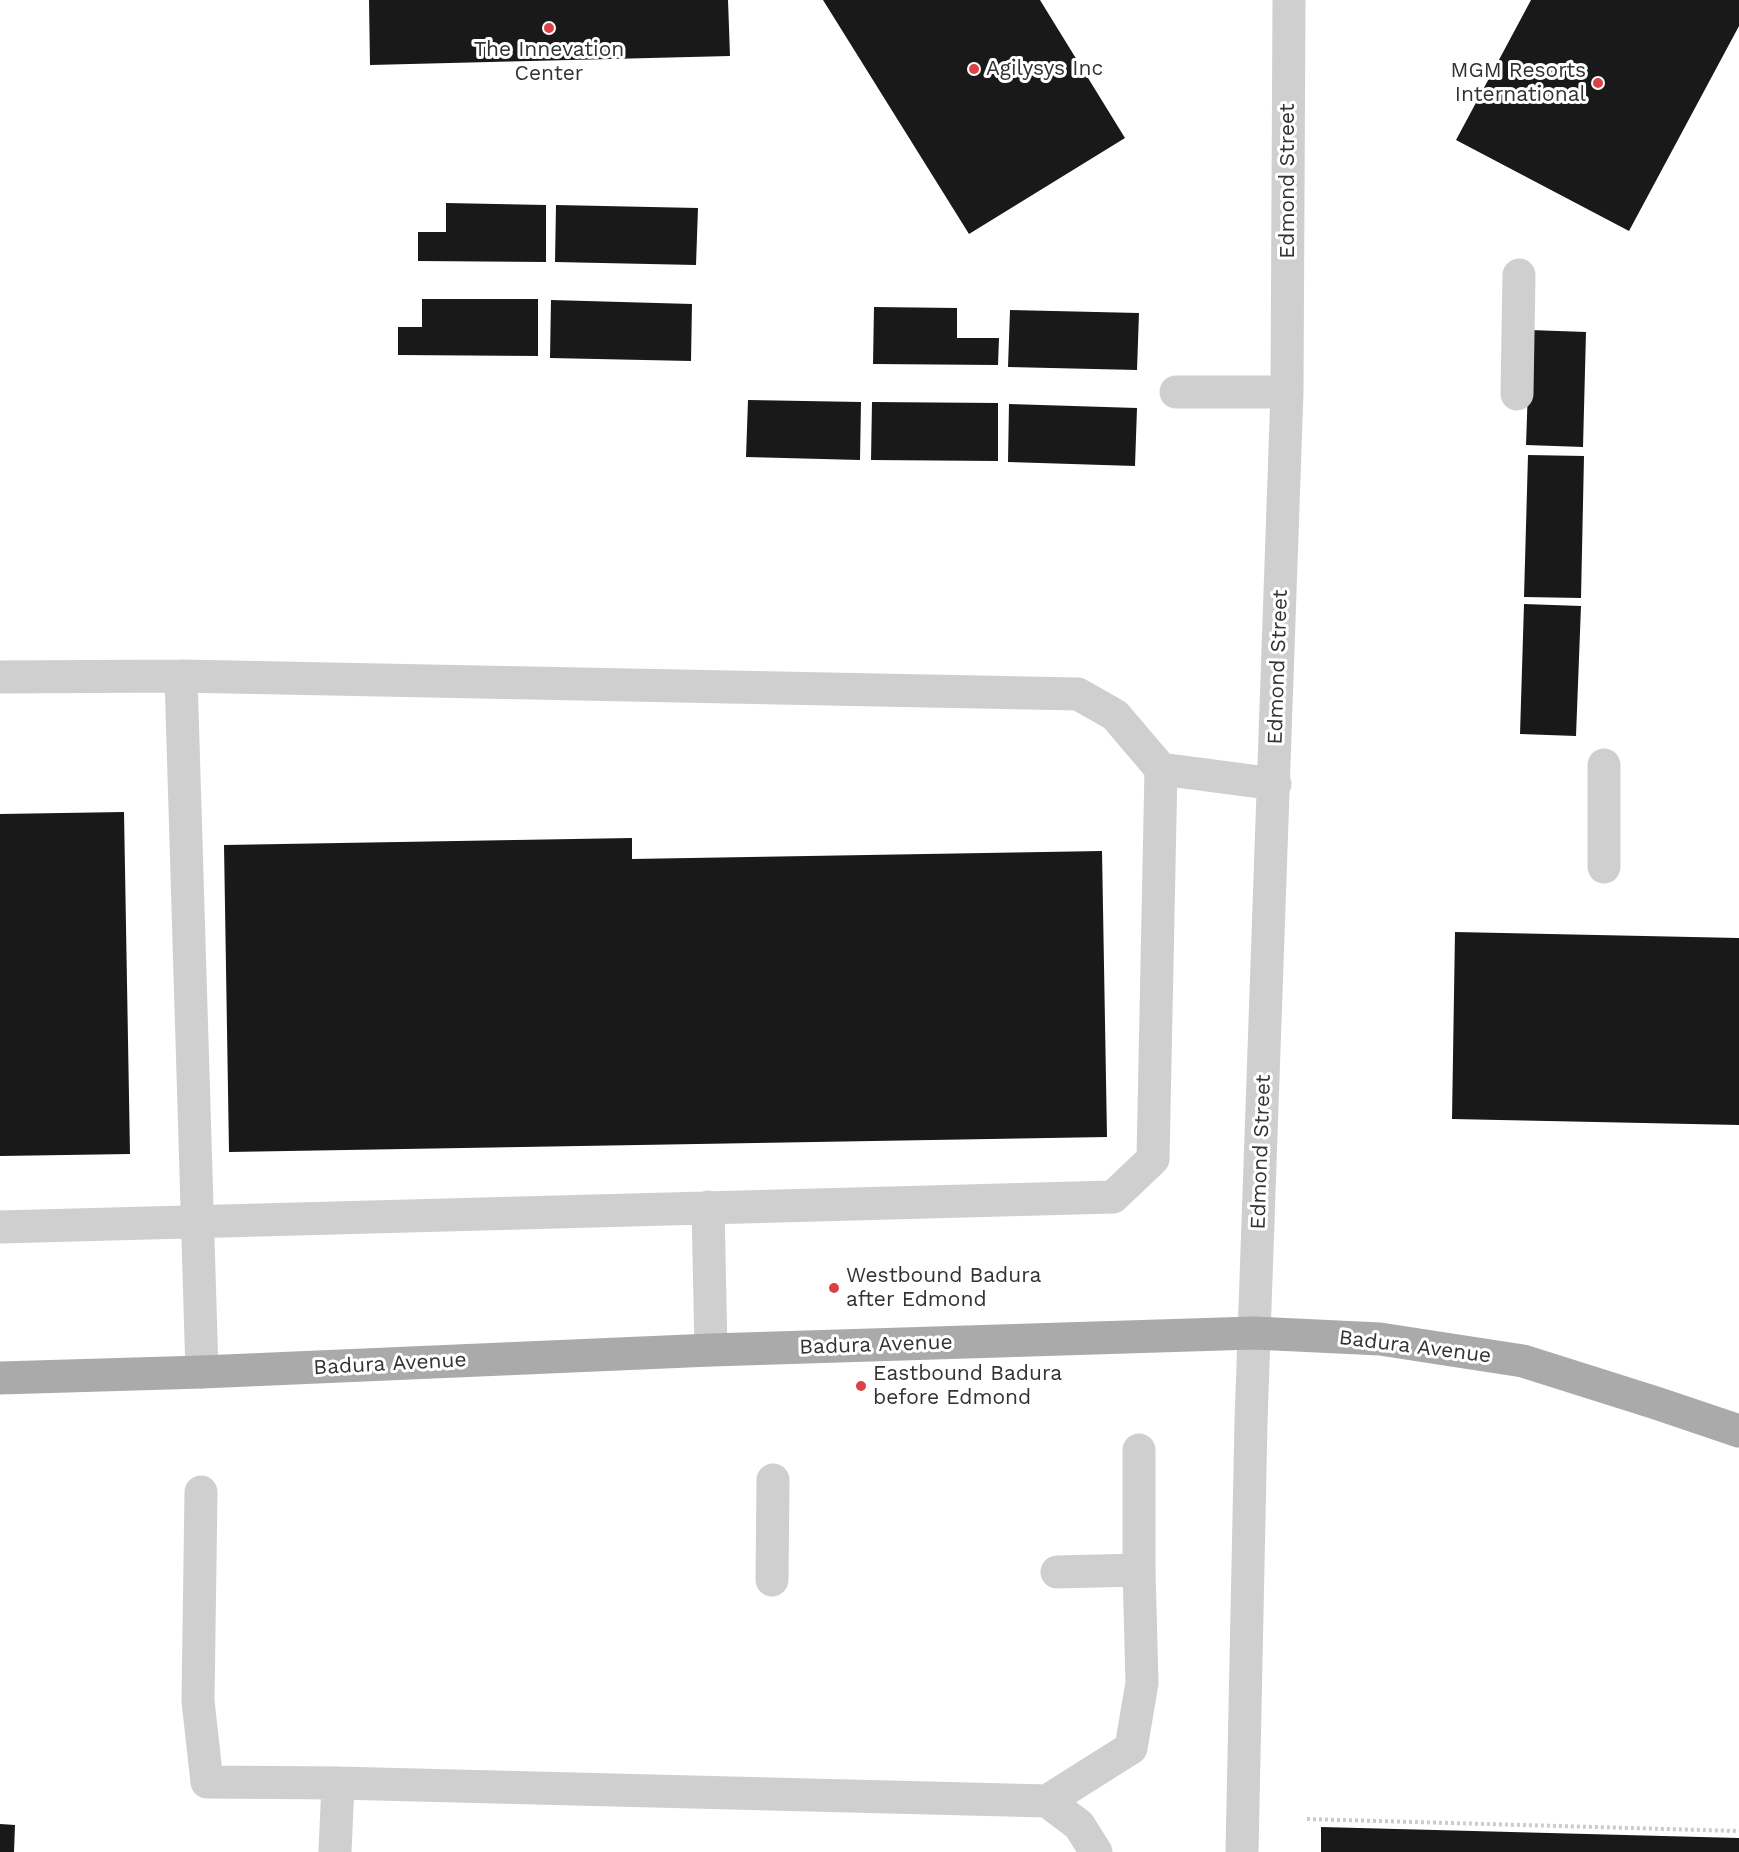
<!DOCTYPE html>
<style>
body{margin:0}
canvas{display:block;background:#fff}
</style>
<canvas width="1739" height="1852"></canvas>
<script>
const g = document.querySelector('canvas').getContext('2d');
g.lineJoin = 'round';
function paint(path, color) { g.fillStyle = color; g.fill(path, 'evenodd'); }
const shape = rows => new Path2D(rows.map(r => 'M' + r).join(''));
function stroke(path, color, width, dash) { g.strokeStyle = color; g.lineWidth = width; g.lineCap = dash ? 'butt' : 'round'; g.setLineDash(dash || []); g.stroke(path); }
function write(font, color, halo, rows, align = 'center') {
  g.font = font + ' "Work Sans",sans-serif'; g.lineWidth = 6; g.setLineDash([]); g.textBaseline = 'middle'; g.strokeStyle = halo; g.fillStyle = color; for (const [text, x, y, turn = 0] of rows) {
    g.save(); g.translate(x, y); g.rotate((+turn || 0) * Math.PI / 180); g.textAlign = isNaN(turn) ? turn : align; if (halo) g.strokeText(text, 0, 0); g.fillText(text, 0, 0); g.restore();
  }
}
paint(shape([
 [369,0,728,0,730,56,370,65],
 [823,0,1040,0,1125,138,969,234],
 [1531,0,1739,0,1739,26,1629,231,1456,140],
 [446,203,546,205,546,262,418,261,418,232,446,232],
 [556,205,698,208,696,265,555,262],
 [422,299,538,299,538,356,398,355,398,327,422,327],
 [551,300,692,304,691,361,550,358],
 [874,307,957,308,957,338,999,338,998,365,873,364],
 [1010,310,1139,313,1137,370,1008,367],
 [1530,330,1586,332,1583,447,1526,445],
 [748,400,861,402,860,460,746,457],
 [872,402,998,403,998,461,871,460],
 [1009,404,1137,408,1135,466,1008,462],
 [1528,455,1584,456,1581,598,1524,597],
 [1524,604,1581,606,1576,736,1520,734],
 [124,812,130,1154,0,1156,0,814],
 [632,838,632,859,1102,851,1107,1137,229,1152,224,845],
 [1455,932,1739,938,1739,1125,1452,1119],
 [0,1824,15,1825,14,1852,0,1852],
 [1321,1827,1739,1838,1739,1852,1321,1852]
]), '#191919');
stroke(shape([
 [1307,1819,1739,1831]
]), '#ccc', 4, [3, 3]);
stroke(shape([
 [1176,392,1287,392],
 [1517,394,1519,275],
 [0,677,181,676],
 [1604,867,1604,765],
 [708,1207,711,1350],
 [0,1227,1113,1197,1153,1159,1161,769],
 [202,1372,181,676,1078,694,1115,715,1161,769,1275,784],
 [201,1492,198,1701,207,1782,338,1783,1047,1801,1079,1825,1096,1852],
 [1057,1572,1139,1570],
 [772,1580,773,1480],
 [1047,1801,1131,1748,1142,1683,1139,1570,1139,1450],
 [335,1852,338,1783],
 [1242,1852,1251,1422,1287,392,1289,0]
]), '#cfcfcf', 33);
stroke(shape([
 [0,1378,202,1372,711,1350,1254,1333,1380,1339,1523,1361,1656,1403,1739,1431]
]), '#aaa', 33);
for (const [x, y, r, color] of [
 [549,28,6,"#dc4146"],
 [974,69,6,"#dc4146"],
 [1598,83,6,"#dc4146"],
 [834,1288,6,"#dc4146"],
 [861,1386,6,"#dc4146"]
]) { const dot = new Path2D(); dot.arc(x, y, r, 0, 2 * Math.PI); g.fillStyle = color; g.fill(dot); stroke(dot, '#fff', 2); }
write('21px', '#323232', '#fff', [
 ["The Innevation",549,50,"center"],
 ["Center",549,74,"center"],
 ["Agilysys Inc",986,69],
 ["MGM Resorts",1586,71,"right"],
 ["International",1586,95,"right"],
 ["Westbound Badura",846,1276],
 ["after Edmond",846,1300],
 ["Eastbound Badura",873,1374],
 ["before Edmond",873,1398]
], 'left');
write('21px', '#323232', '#fff', [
 ["Edmond Street",1288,181,-90],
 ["Edmond Street",1278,667,-88],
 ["Edmond Street",1261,1152,-88],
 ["Badura Avenue",876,1345,-2],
 ["Badura Avenue",1415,1347,7],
 ["Badura Avenue",390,1364,-3]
]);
</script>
